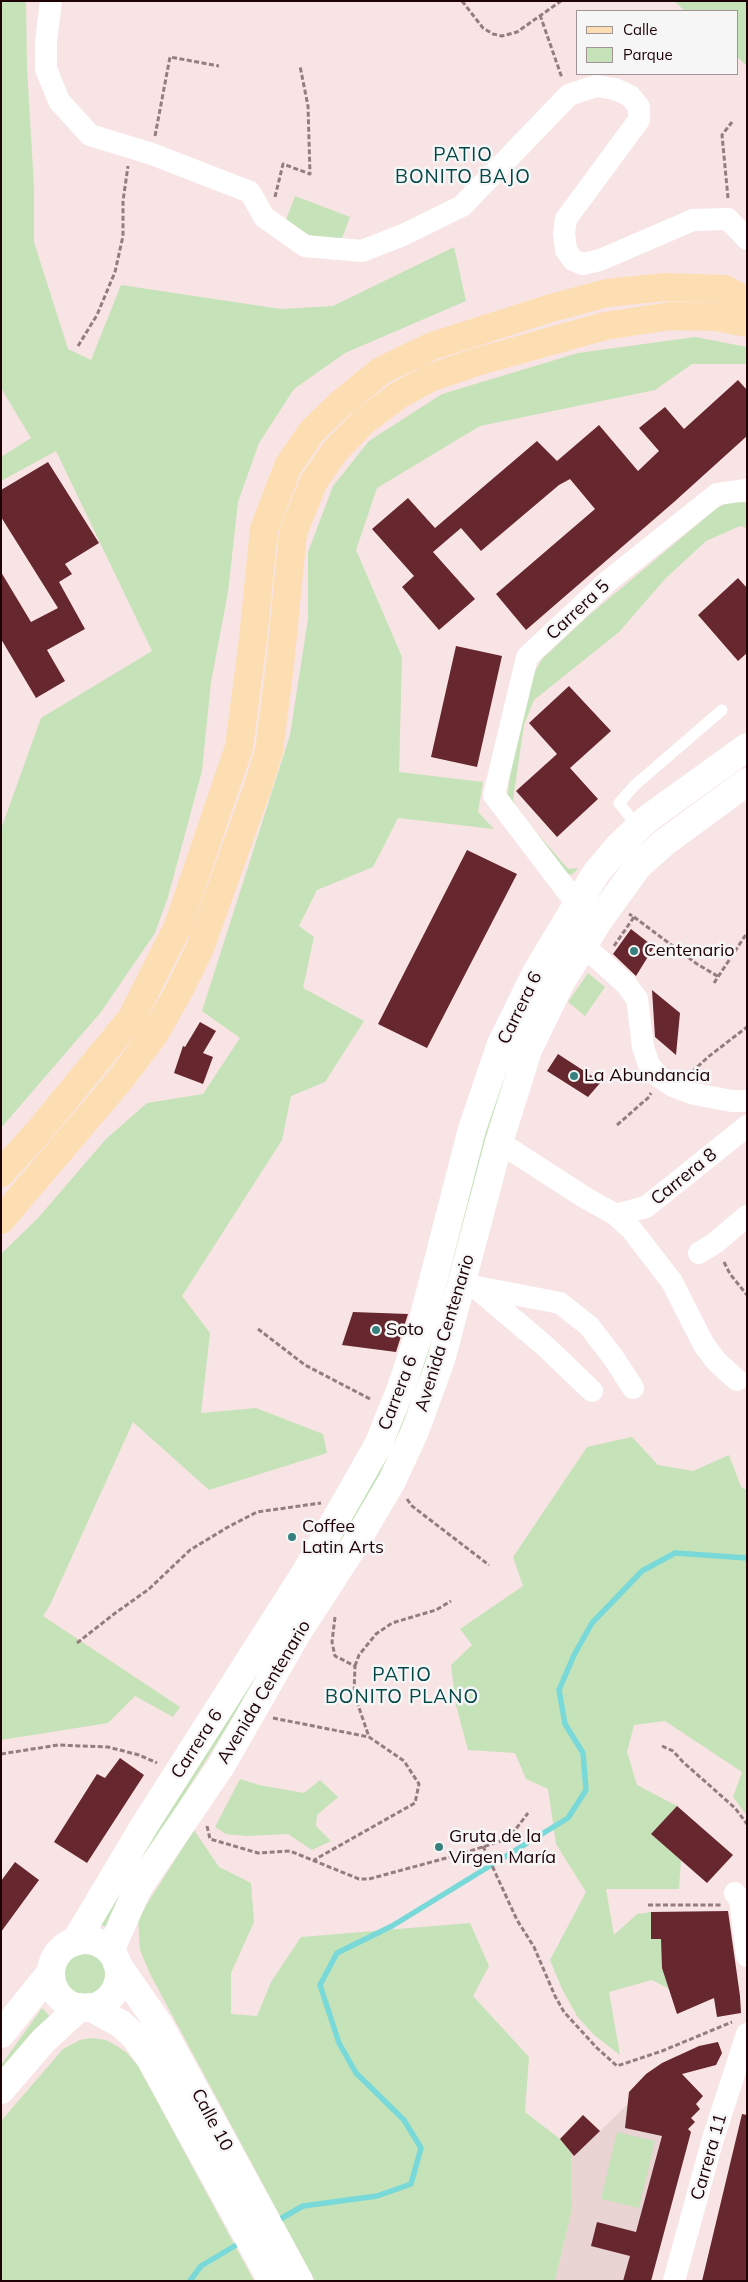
<!DOCTYPE html>
<meta charset="utf-8">
<style>
body{margin:0}
#map{position:relative;width:748px;height:2282px;overflow:hidden;background:#f8e4e4;font-family:Mulish,sans-serif}
canvas{display:block}
.frame{position:absolute;inset:0;border:2px solid #1f0205;pointer-events:none}
.legend{position:absolute;left:576px;top:10px;width:162px;height:65px;box-sizing:border-box;background:#f6f6f6;border:1px solid #a09496;margin:0;padding:6px 9px;list-style:none;font-size:15px;color:#1f0205}
.legend li{display:flex;align-items:center;gap:10px;height:25px}
.legend b{width:25px;border:1px solid #a09496}
</style>
<div id="map">
<canvas width="748" height="2282"></canvas>
<div class="frame"></div>
<ul class="legend">
<li><b style="height:6px;background:#fddeb2"></b>Calle</li>
<li><b style="height:14px;background:#c6e2b9"></b>Parque</li>
</ul>
</div>
<script>
const g = document.querySelector('canvas').getContext('2d');
g.lineJoin = 'round';
function paint(path, color) { g.fillStyle = color; g.fill(path, 'evenodd'); }
const shape = rows => new Path2D(rows.map(r => 'M' + r).join(''));
function stroke(path, color, width, dash) { g.strokeStyle = color; g.lineWidth = width; g.lineCap = dash ? 'butt' : 'round'; g.setLineDash(dash || []); g.stroke(path); }
function write(font, color, halo, rows, align = 'center') {
  g.font = font + ' Mulish,sans-serif'; g.lineWidth = 5; g.setLineDash([]); g.textBaseline = 'middle'; g.strokeStyle = halo; g.fillStyle = color; for (const [text, x, y, turn = 0] of rows) {
    g.save(); g.translate(x, y); g.rotate((+turn || 0) * Math.PI / 180); g.textAlign = isNaN(turn) ? turn : align; if (halo) g.strokeText(text, 0, 0); g.fillText(text, 0, 0); g.restore();
  }
}
paint(shape([
 [628,2104,643,2106,687,2147,651,2281,555,2281,572,2209,571,2153,560,2139,583,2115,600,2131]
]), '#e9d3d3');
paint(shape([
 [1,1,26,1,27,68,34,187,34,242,68,349,91,360,121,285,281,309,333,306,454,247,466,301,345,353,294,389,259,443,238,502,228,592,211,682,202,771,168,897,155,933,101,1012,1,1128,1,829,41,718,152,651,56,451,1,481,1,457,31,438,1,388],
 [674,1,747,1,747,66,737,57,737,11,685,11],
 [295,196,350,217,339,246,284,225],
 [695,337,747,347,747,364,692,364,655,390,480,426,377,488,356,550,402,657,399,772,483,782,478,812,494,829,398,818,373,867,317,890,299,926,314,937,303,988,364,1021,325,1082,291,1096,282,1140,182,1296,210,1333,201,1413,256,1408,323,1434,327,1453,209,1490,133,1422,50,1605,43,1616,180,1707,173,1717,135,1696,108,1723,1,1740,1,1254,38,1218,106,1139,147,1103,203,1094,240,1038,202,1011,290,735,308,619,308,552,333,486,369,441,442,394,578,353],
 [731,501,747,503,747,528,740,526,706,541,665,579,619,632,534,700,524,725,513,800,519,812,568,869,579,868,571,875,564,873,507,798,518,714,526,688,542,659,588,616,717,508],
 [588,973,605,987,585,1016,568,1002],
 [530,1005,423,1378,396,1447,349,1534,129,1882,111,1930,98,1923,343,1531,494,1094],
 [632,1437,658,1465,693,1471,729,1455,741,1487,747,1490,747,1816,733,1797,742,1772,665,1721,634,1725,627,1752,637,1785,677,1806,652,1834,681,1860,679,1889,606,1889,614,1935,637,1914,651,1912,651,1939,661,1939,663,1969,669,1989,652,1980,609,1992,620,2055,594,2035,577,2016,562,1989,550,1960,586,1892,556,1844,548,1789,526,1779,515,1753,468,1750,456,1705,451,1665,472,1645,460,1629,523,1586,513,1557,587,1447],
 [240,1779,259,1785,304,1793,320,1780,338,1797,317,1815,316,1826,331,1841,312,1850,288,1834,247,1836,226,1834,215,1827],
 [194,1830,219,1867,251,1883,254,1922,231,1973,231,2014,257,2016,271,1982,301,1937,470,1923,489,1966,473,1996,529,2057,525,2112,560,2139,571,2153,572,2209,555,2281,315,2281,150,1974,140,1950,138,1918],
 '64 1975a21 21 0 1 1 42 0a21 21 0 1 1-42 0Z',
 [42,2008,54,2021,1,2078,1,2065],
 [91,2038,106,2040,117,2046,127,2053,138,2066,254,2281,1,2281,1,2121,63,2049,80,2040],
 [617,2132,655,2141,639,2208,601,2199]
]), '#c6e2b9');
stroke(shape([
 [275,2222,303,2206,377,2196,411,2184,421,2148,404,2120,356,2073,339,2043,320,1985,337,1953,392,1926,568,1818,586,1790,583,1753,565,1724,559,1690,574,1655,592,1623,642,1571,675,1553,747,1558],
 [190,2281,201,2266,243,2241]
]), '#79d9d9', 5.5);
paint(shape([
 [738,380,747,390,747,436,674,502,526,630,496,594,595,509,570,479,559,485,481,551,461,528,433,552,475,599,439,630,402,587,414,576,372,529,408,498,435,528,537,441,557,461,599,425,638,471,659,451,639,428,665,407,684,429],
 [48,462,99,543,65,564,72,574,59,582,85,629,47,650,65,681,36,698,1,639,1,572,31,622,58,608,1,517,1,490],
 [738,578,747,588,747,653,738,661,698,615],
 [456,646,502,656,477,767,431,757],
 [569,686,611,731,570,768,598,799,557,837,516,791,557,754,529,723],
 [467,850,517,874,427,1048,378,1024],
 [631,929,654,947,636,976,613,954],
 [652,990,680,1013,676,1055,655,1037],
 [200,1022,216,1031,203,1053,213,1057,203,1084,174,1073,183,1046,185,1047],
 [558,1054,601,1082,588,1097,547,1071],
 [353,1312,408,1314,396,1352,342,1345],
 [120,1758,144,1775,87,1863,54,1842,97,1774,105,1778],
 [677,1806,733,1855,707,1883,651,1834],
 [15,1862,39,1880,1,1932,1,1881],
 [728,1911,740,1996,741,2013,717,2017,714,1998,677,2014,662,1968,661,1939,651,1939,651,1912],
 [718,2042,722,2053,716,2065,682,2074,703,2096,696,2104,700,2109,691,2118,695,2122,688,2129,691,2132,651,2281,623,2281,630,2256,591,2246,597,2222,636,2232,662,2136,625,2128,629,2092,646,2074,662,2063,699,2046],
 [742,2114,747,2115,747,2281,702,2281],
 [583,2115,600,2131,574,2156,560,2139]
]), '#67272f');
stroke(shape([
 [462,1,483,28,493,34,502,36,517,32,561,1],
 [540,15,562,78],
 [155,136,170,57,219,66],
 [275,197,283,164,310,174,308,106,300,66],
 [728,198,722,135,732,122],
 [78,346,97,315,115,272,123,236,123,201,128,166],
 [634,917,697,964,719,977],
 [614,946,634,917,629,914],
 [714,983,747,933],
 [692,1072,708,1057,747,1027],
 [617,1125,649,1097,651,1093],
 [724,1262,730,1274,747,1295],
 [258,1329,305,1365,372,1400],
 [407,1499,412,1506,489,1565],
 [335,1617,332,1642,335,1656,355,1666,354,1693,369,1737],
 [77,1643,114,1614,149,1589,190,1550,228,1527,257,1512,321,1503],
 [355,1666,359,1655,376,1634,392,1623,436,1610,451,1601],
 [273,1718,369,1737,404,1761,419,1784,415,1803,314,1860],
 [662,1746,673,1751,683,1762,735,1808,747,1824],
 [1,1754,58,1745,108,1747,139,1755,157,1763],
 [207,1826,210,1839,258,1853,290,1851,359,1879,369,1879,461,1854,501,1841,512,1834,528,1813],
 [483,1846,517,1920,534,1947,555,1996,564,2012,597,2048,617,2066,662,2051,732,2022],
 [648,1905,721,1905]
]), '#957d7f', 3, [5, 2.5]);
stroke(shape([
 [638,827,619,803,635,785,722,710]
]), '#fff', 11);
stroke(shape([
 [51,1,46,41,46,69,59,101,90,135,152,154,250,192,264,217,305,246,362,251,403,235,462,206,569,95,596,86,615,89,630,96,639,107,639,120,566,219,564,233,566,250,573,260,583,264,600,260,693,220,728,219,747,239],
 [591,914,577,904,494,795,527,657,608,581,717,494,747,490],
 [583,945,626,984,637,999,643,1047,649,1065,658,1076,673,1086,694,1094,732,1101,747,1101],
 [499,1142,584,1197,616,1215,632,1230,672,1282,704,1345,717,1362,737,1380],
 [616,1215,646,1207,747,1126],
 [699,1253,715,1243,747,1216],
 [474,1286,545,1346,592,1391],
 [477,1287,560,1303,589,1326,613,1357,633,1388],
 [735,1893,740,1900,747,1956],
 [674,2281,712,2142,747,2034]
]), '#fff', 22);
stroke(shape([
 '51 1974a34 34 0 1 1 68 0a34 34 0 1 1-68 0Z',
 [75,1942,144,1826,307,1570,378,1445,401,1388,420,1331,472,1129,501,1044,537,971,596,873,618,847,647,819,747,747],
 [110,1951,138,1888,221,1766,296,1635,355,1544,392,1481,415,1431,441,1360,499,1142,528,1050,561,982,599,920,638,866,665,842,747,782],
 [117,1964,160,2026,299,2281],
 [90,2007,121,2024,135,2037,150,2058,272,2281],
 [1,2034,51,1972],
 [1,2090,43,2041,80,2007]
]), '#fff', 28);
stroke(shape([
 [1,1173,38,1132,131,1019,178,926,239,747,253,639,264,529,288,466,312,431,340,404,382,370,432,346,551,308,607,293,665,287,724,289,747,301],
 [1,1220,119,1081,154,1035,180,989,200,948,258,786,269,751,280,665,293,533,314,481,335,451,364,421,399,395,430,378,476,362,605,326,670,316,716,317,747,323]
]), '#fddeb2', 28);
for (const [x, y, r, color] of [
 [634,951,5,"#378080"],
 [574,1076,5,"#378080"],
 [376,1330,5,"#378080"],
 [292,1537,5,"#378080"],
 [439,1847,5,"#378080"]
]) { const dot = new Path2D(); dot.arc(x, y, r, 0, 2 * Math.PI); g.fillStyle = color; g.fill(dot); stroke(dot, '#f6f6f6', 2); }
write('18px', '#1f0205', '#f6f6f6', [
 ["Carrera 5",578,610,-43],
 ["Carrera 6",520,1008,-64],
 ["Carrera 8",684,1177,-39],
 ["Avenida Centenario",445,1333,-73],
 ["Carrera 6",398,1393,-69],
 ["Avenida Centenario",264,1692,-59],
 ["Carrera 6",197,1744,-57],
 ["Calle 10",212,2120,62],
 ["Carrera 11",709,2157,-74]
]);
write('18px', '#1f0205', '#f6f6f6', [
 ["Centenario",644,951],
 ["La Abundancia",584,1076],
 ["Soto",386,1330],
 ["Coffee",302,1527],
 ["Latin Arts",302,1548],
 ["Gruta de la",449,1837],
 ["Virgen María",449,1858]
], 'left');
g.letterSpacing = '1px';
write('19px', '#024646', '#f6f6f6', [
 ["PATIO",463,155],
 ["BONITO BAJO",463,177],
 ["PATIO",402,1675],
 ["BONITO PLANO",402,1697]
]);
g.letterSpacing = '0px';
</script>
